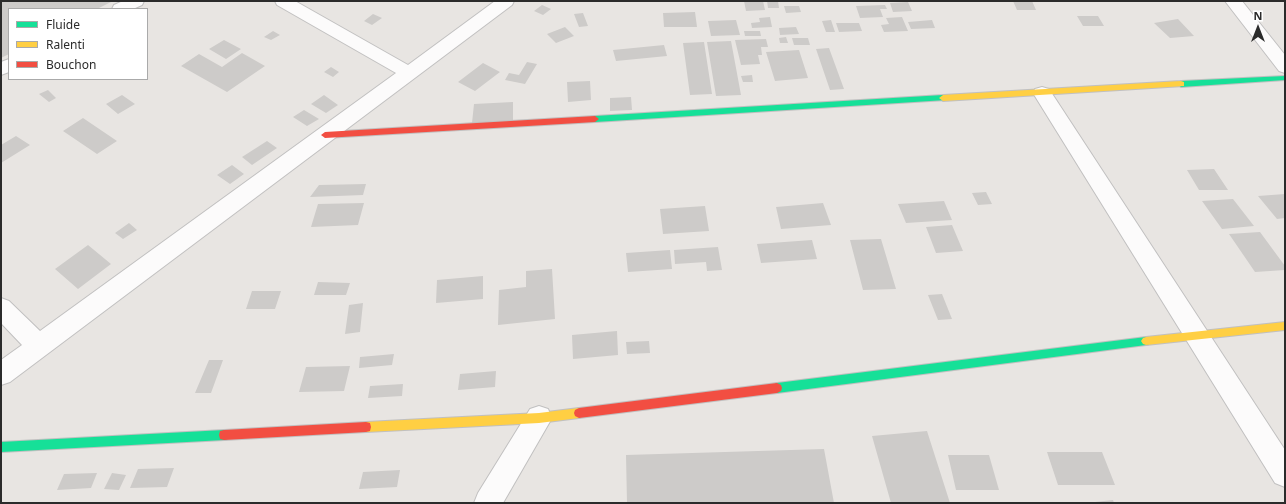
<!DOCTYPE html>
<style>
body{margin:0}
#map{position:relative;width:1286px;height:504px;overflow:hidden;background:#e8e5e2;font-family:"Noto Sans",sans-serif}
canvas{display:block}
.frame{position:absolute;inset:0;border:2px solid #2b2b2b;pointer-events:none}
.legend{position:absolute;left:8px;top:8px;width:140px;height:72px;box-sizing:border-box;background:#fff;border:1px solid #aaa;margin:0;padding:5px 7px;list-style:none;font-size:12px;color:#2b2b2b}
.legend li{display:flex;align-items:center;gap:8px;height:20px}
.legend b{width:20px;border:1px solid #aaa}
.north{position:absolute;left:1238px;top:8px;width:40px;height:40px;-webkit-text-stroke:3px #fff;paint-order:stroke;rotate:0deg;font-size:11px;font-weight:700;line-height:16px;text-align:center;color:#2b2b2b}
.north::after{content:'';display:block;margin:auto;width:14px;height:18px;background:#2b2b2b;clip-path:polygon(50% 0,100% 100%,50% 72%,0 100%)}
</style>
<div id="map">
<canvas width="1286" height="504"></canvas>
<div class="frame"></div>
<ul class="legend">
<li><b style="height:5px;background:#16e098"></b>Fluide</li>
<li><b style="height:5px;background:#ffcf43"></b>Ralenti</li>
<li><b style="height:5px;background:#f24e42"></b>Bouchon</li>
</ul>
<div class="north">N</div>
</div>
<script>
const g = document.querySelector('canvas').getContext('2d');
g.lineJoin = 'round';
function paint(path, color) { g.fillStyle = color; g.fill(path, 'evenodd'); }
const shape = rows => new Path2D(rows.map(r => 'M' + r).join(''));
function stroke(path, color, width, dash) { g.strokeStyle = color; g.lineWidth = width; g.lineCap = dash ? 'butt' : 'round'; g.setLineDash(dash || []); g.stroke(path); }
paint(shape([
 [1,1,113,1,97,9,9,9,9,54,1,58],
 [744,1,763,1,765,10,746,11],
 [767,1,778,1,779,8,768,8],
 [1013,1,1032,1,1036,10,1017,10],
 [908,2,912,11,893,12,890,3],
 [542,5,551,9,543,15,534,11],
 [885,5,887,9,880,9,883,17,860,18,856,6],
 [784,6,799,6,801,12,786,13],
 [695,12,697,27,664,27,663,13],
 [583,13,588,26,579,27,574,14],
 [373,14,382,18,372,25,364,21],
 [1077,16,1098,16,1104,26,1083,26],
 [770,17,772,27,752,28,751,23,760,22,759,18],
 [902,17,908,31,884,32,881,25,889,24,886,18],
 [1178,19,1194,36,1170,38,1154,23],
 [736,20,740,35,711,36,708,21],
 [831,20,835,32,826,32,822,21],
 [932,20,935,28,911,29,908,22],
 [836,23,859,23,862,31,839,32],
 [565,27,574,36,556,43,547,34],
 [796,27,799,34,780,35,779,28],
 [273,31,280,35,271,40,264,37],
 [744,31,760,31,761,36,745,36],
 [786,37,788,43,780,43,779,38],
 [792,38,808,38,810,45,794,45],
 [766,39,768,47,761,47,762,55,758,55,760,64,741,65,735,40],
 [224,40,241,49,226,59,209,49],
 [731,41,741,95,716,96,707,42],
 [704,42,712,94,690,95,683,43],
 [664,45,667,56,616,61,613,50],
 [829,48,844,89,830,90,816,49],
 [799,50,808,78,775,81,766,52],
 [242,53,265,66,227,92,181,66,199,54,222,67],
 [527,62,537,64,525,84,505,80,509,73,519,75],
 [483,63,500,72,475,91,458,82],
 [331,67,339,72,333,77,324,72],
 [752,75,753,82,743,82,741,76],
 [590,81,591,100,568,102,567,82],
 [48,90,56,98,49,102,39,94],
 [122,95,135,104,118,114,106,104],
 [324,95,338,105,326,113,311,104],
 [631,97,632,110,610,111,610,98],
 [513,102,513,121,472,123,474,104],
 [304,110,319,119,307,126,293,117],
 [83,118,117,141,97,154,63,131],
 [16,136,30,145,1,163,1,145],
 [267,141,277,148,252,165,242,157],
 [232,165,244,174,230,184,217,175],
 [1214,169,1228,190,1199,190,1187,170],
 [366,184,363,195,310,197,319,185],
 [986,192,992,204,978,205,972,193],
 [1285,194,1285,218,1277,219,1258,196],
 [1233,199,1254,226,1222,229,1202,201],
 [944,201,952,220,906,223,898,204],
 [364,203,358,225,311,227,318,204],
 [823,203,831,225,781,229,776,207],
 [705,206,709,231,663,234,660,209],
 [129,223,137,230,123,239,115,233],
 [952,225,963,251,936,253,926,227],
 [1260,232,1285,266,1285,270,1255,272,1229,234],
 [881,239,896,289,863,290,850,240],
 [812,240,817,259,761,263,757,244],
 [88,245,111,264,78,289,55,269],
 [718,247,722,270,707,271,706,262,675,264,674,250],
 [670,250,672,269,628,272,626,253],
 [552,269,555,319,498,325,499,290,526,287,526,271],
 [483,276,483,299,436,303,437,280],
 [318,282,350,283,346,295,314,295],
 [252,291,281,291,275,309,246,309],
 [942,294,952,319,938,320,928,295],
 [363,303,360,332,345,334,349,305],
 [617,331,618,355,573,359,572,335],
 [649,341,650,353,627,354,626,342],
 [394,354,392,365,359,368,360,357],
 [209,360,223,360,211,393,195,393],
 [350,366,344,391,299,392,306,367],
 [496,371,495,387,458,390,460,374],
 [403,384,402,396,368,398,370,386],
 [927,431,950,503,891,503,872,436],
 [824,449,834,503,627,503,626,455],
 [1047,452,1102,452,1115,485,1058,485],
 [948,455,989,455,999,490,956,490],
 [174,468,167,487,130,488,138,469],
 [400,470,397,487,359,489,363,472],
 [97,473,91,488,57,490,64,474],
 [112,473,126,475,119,490,104,489],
 [1113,500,1114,503,1095,503,1095,502]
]), '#cdcbc9');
const street = shape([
 [123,1,144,1,142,5,133,9,112,9,114,5,123,1],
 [275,1,295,1,408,65,495,1,514,1,512,5,10,382,1,385,1,360,22,345,1,323,1,298,9,301,40,331,396,73,277,5,275,1],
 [1225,1,1242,1,1285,55,1285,73,1279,71,1225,1],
 [9,59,9,72,1,75,1,62,9,59],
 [1042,87,1049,89,1285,450,1285,487,1275,483,1033,93,1035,89,1042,87],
 [539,406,548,409,552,418,503,503,474,503,478,493,530,409,539,406]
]);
const fast = shape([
 [1285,76,1285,80,1181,87,1177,84,1181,81,1285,76],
 [943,95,946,96,946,100,595,122,591,119,595,116,943,95],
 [1146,337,1149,338,1151,341,1149,344,1146,345,777,393,773,391,772,388,773,385,777,383,1146,337],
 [224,430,228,431,229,435,228,439,224,440,1,452,1,442,224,430]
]);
const slow = shape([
 [1181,81,1184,82,1184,86,943,101,939,98,943,95,1181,81],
 [1285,322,1285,330,1146,345,1143,344,1141,341,1143,338,1146,337,1285,322],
 [579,408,583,410,584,413,583,416,579,418,539,423,366,432,362,431,361,427,362,423,366,422,539,413,579,408]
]);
const jam = shape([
 [595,116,599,119,595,122,325,138,321,135,325,132,595,116],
 [777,383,781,385,782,388,781,391,777,393,579,418,575,416,574,413,575,410,579,408,777,383],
 [366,422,370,423,371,427,370,431,366,432,224,440,220,439,219,435,220,431,224,430,366,422]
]);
stroke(street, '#c1c0c0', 2);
stroke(fast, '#c1c0c0', 2);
stroke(slow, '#c1c0c0', 2);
stroke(jam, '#c1c0c0', 2);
paint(street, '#fcfbfb');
paint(fast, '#16e098');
paint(slow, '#ffcf43');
paint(jam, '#f24e42');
</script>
